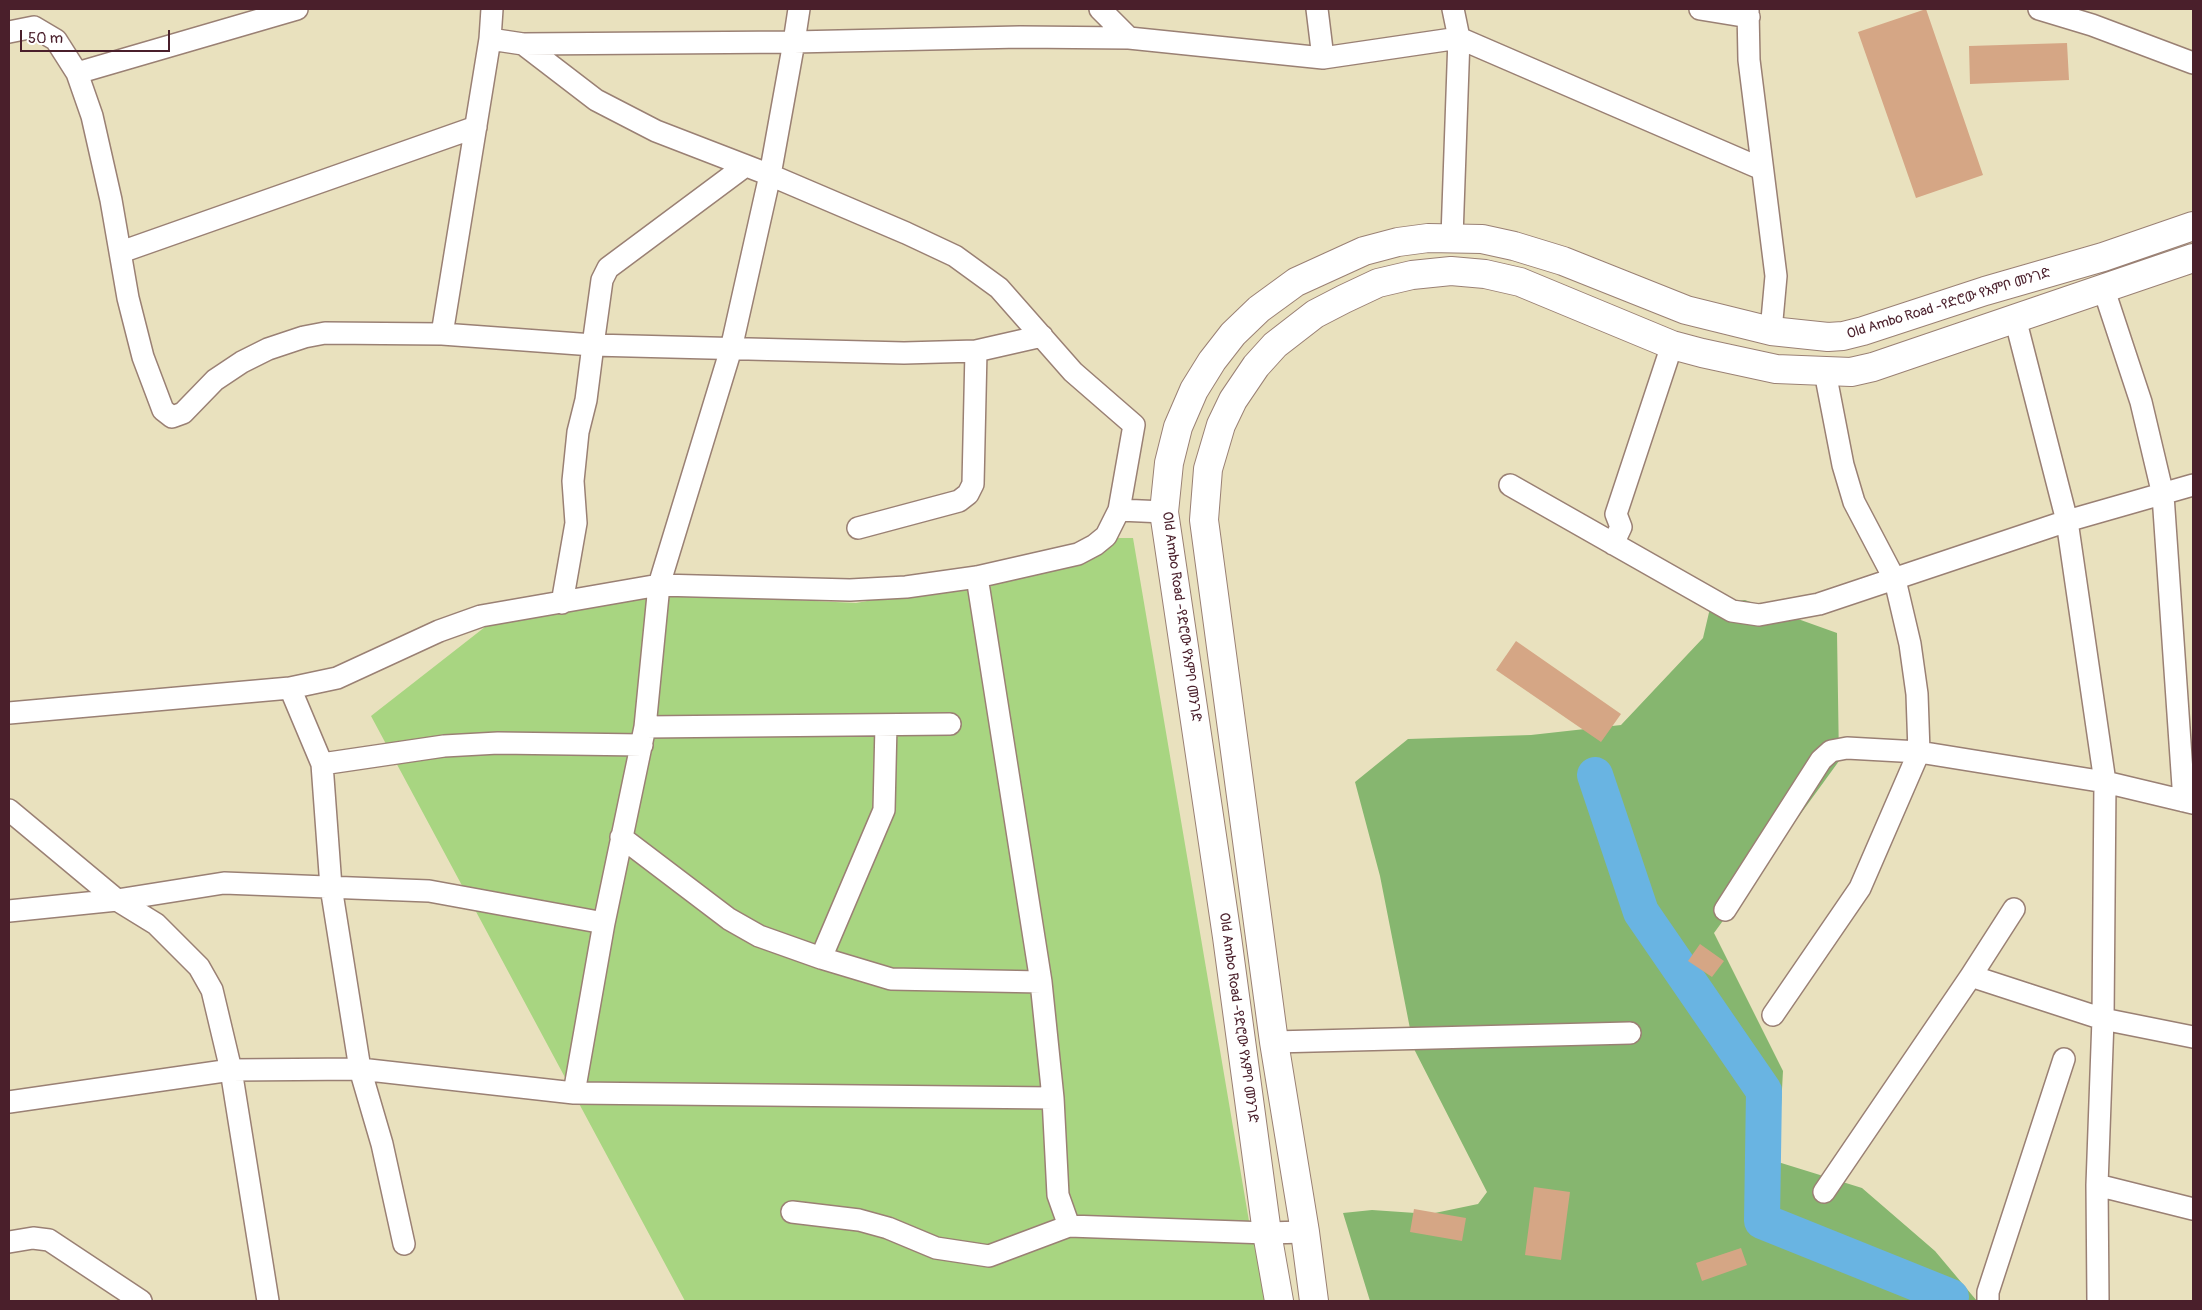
<!DOCTYPE html>
<meta charset="utf-8">
<style>
body{margin:0}
#map{position:relative;width:2202px;height:1310px;overflow:hidden;background:#e9e1be;font-family:Pangolin,sans-serif}
canvas{display:block}
.frame{position:absolute;inset:0;border:10px solid #4a1f2b;pointer-events:none}
.scale{position:absolute;left:20px;top:30px;width:150px;height:22px;box-sizing:border-box;border:2px solid #4a1f2b;border-top:0;padding-left:6px;font-size:15px;line-height:18px;white-space:nowrap;color:#4a1f2b;-webkit-text-stroke:4px #fff;paint-order:stroke}
</style>
<div id="map">
<canvas width="2202" height="1310"></canvas>
<div class="frame"></div>
<div class="scale">50 m</div>
</div>
<script>
const g = document.querySelector('canvas').getContext('2d');
g.lineJoin = 'round';
function paint(path, color) { g.fillStyle = color; g.fill(path, 'evenodd'); }
const shape = rows => new Path2D(rows.map(r => 'M' + r).join(''));
function stroke(path, color, width, dash) { g.strokeStyle = color; g.lineWidth = width; g.lineCap = dash ? 'butt' : 'round'; g.setLineDash(dash || []); g.stroke(path); }
function write(font, color, halo, rows, align = 'center') {
  g.font = font + ' Pangolin,"Noto Sans Ethiopic",sans-serif'; g.lineWidth = 4.5; g.setLineDash([]); g.textBaseline = 'middle'; g.strokeStyle = halo; g.fillStyle = color; for (const [text, x, y, turn = 0] of rows) {
    g.save(); g.translate(x, y); g.rotate((+turn || 0) * Math.PI / 180); g.textAlign = isNaN(turn) ? turn : align; if (halo) g.strokeText(text, 0, 0); g.fillText(text, 0, 0); g.restore();
  }
}
paint(shape([
 [1111,538,1133,538,1250,1227,1267,1301,685,1301,371,716,508,609,689,595,856,603,970,583]
]), '#a8d581');
paint(shape([
 [1745,600,1837,633,1839,761,1714,933,1783,1071,1778,1162,1862,1188,1935,1251,1977,1301,1370,1301,1343,1213,1372,1210,1430,1214,1478,1204,1487,1192,1414,1049,1380,876,1355,782,1408,739,1531,735,1621,725,1703,638,1711,604]
]), '#86b66f');
stroke(shape([
 [1595,775,1641,912,1764,1091,1762,1221,1951,1297,1948,1301]
]), '#69b4e2', 36);
paint(shape([
 [1926,9,1983,175,1916,198,1858,32],
 [2067,43,2069,80,1970,84,1969,46],
 [1516,641,1621,714,1601,742,1496,670],
 [1700,944,1724,961,1712,977,1688,961],
 [1534,1187,1570,1192,1561,1260,1525,1255],
 [1414,1209,1466,1218,1462,1241,1410,1232],
 [1741,1248,1747,1265,1702,1281,1696,1263]
]), '#d5a685');
const minor = shape([
 [1100,9,1129,38],
 [1317,9,1323,58],
 [1700,9,1749,17],
 [1748,9,1749,60,1776,276,1771,331],
 [2039,9,2092,25,2193,63],
 [9,32,34,27,56,40,77,73,92,116,111,200,128,298,143,357,163,410,172,417,183,413,215,380,242,362,268,349,304,337,325,333,442,334,593,345,586,400,578,432,573,481,576,523,562,603],
 [490,39,523,44,794,42,799,9],
 [523,44,596,100,656,131,770,175,906,233,955,256,999,288,1073,372,1134,425,1119,510],
 [77,73,297,9],
 [745,166,608,268,602,280,593,345,904,353,976,351,1042,336],
 [1452,237,1459,38,1453,9],
 [121,252,476,127],
 [2103,287,2141,402,2163,495,2184,801],
 [2015,318,2067,521,2105,782,2103,1019,2097,1185,2098,1301],
 [442,334,490,39,492,9],
 [1510,485,1732,611,1759,615,1819,604,2067,521,2193,485],
 [858,528,959,501,968,494,973,484,976,351],
 [1613,544,1621,527,1616,514,1672,345],
 [977,577,1041,982,1053,1098,1058,1195,1069,1226,1267,1233,1305,1232],
 [290,688,322,764,331,887,360,1069,382,1144,404,1244],
 [9,713,290,688,337,678,439,631,481,616,659,585,850,590,906,587,977,577,1078,554,1095,545,1106,536,1119,510,1164,512],
 [645,727,950,724],
 [322,764,444,746,498,743,642,745],
 [9,810,117,900,156,924,199,967,212,990,231,1070,268,1301],
 [621,837,729,919,759,936,821,958,891,979,1041,982],
 [1725,910,1821,760,1831,751,1847,748,1919,752,2105,782,2193,803],
 [9,911,117,900,224,883,429,891,604,923,645,727,659,585,731,349,770,175,794,42,1020,37,1129,38,1323,58,1459,38,1762,169],
 [821,958,884,810,886,725],
 [1971,976,2014,909],
 [1773,1015,1860,888,1919,752,1917,694,1910,644,1895,580,1854,502,1843,465,1825,372],
 [1274,1042,1630,1033],
 [574,1093,604,923],
 [9,1102,231,1070,360,1069,574,1093,1053,1098],
 [2097,1185,2193,1209],
 [1824,1192,1971,976,2103,1019,2193,1037],
 [792,1212,859,1220,888,1228,936,1248,989,1256,1069,1226],
 [9,1242,33,1238,49,1240,141,1301],
 [1988,1301,1988,1292,2064,1059]
]);
const primary = shape([
 [1279,1301,1267,1233,1227,937,1164,512,1169,463,1178,427,1194,390,1212,361,1233,334,1259,309,1296,282,1364,251,1398,242,1428,238,1482,239,1514,246,1563,261,1686,310,1771,331,1828,337,1843,336,1863,331,1985,291,2103,257,2193,226],
 [1314,1301,1305,1232,1274,1042,1204,520,1208,469,1221,425,1233,400,1256,366,1275,345,1315,314,1344,299,1378,283,1412,275,1451,271,1485,274,1520,282,1672,345,1702,353,1776,369,1851,372,1873,367,2193,258]
]);
stroke(minor, '#9a8074', 24);
stroke(primary, '#9a8074', 30);
stroke(minor, '#fff', 21);
stroke(primary, '#fff', 28);
write('14px', '#4a1f2b', '#fff', [
 ["Old Ambo Road -የድሮው የአምቦ መንገድ",1949,304,-17],
 ["Old Ambo Road -የድሮው የአምቦ መንገድ",1181,617,82],
 ["Old Ambo Road -የድሮው የአምቦ መንገድ",1238,1018,82]
]);
</script>
